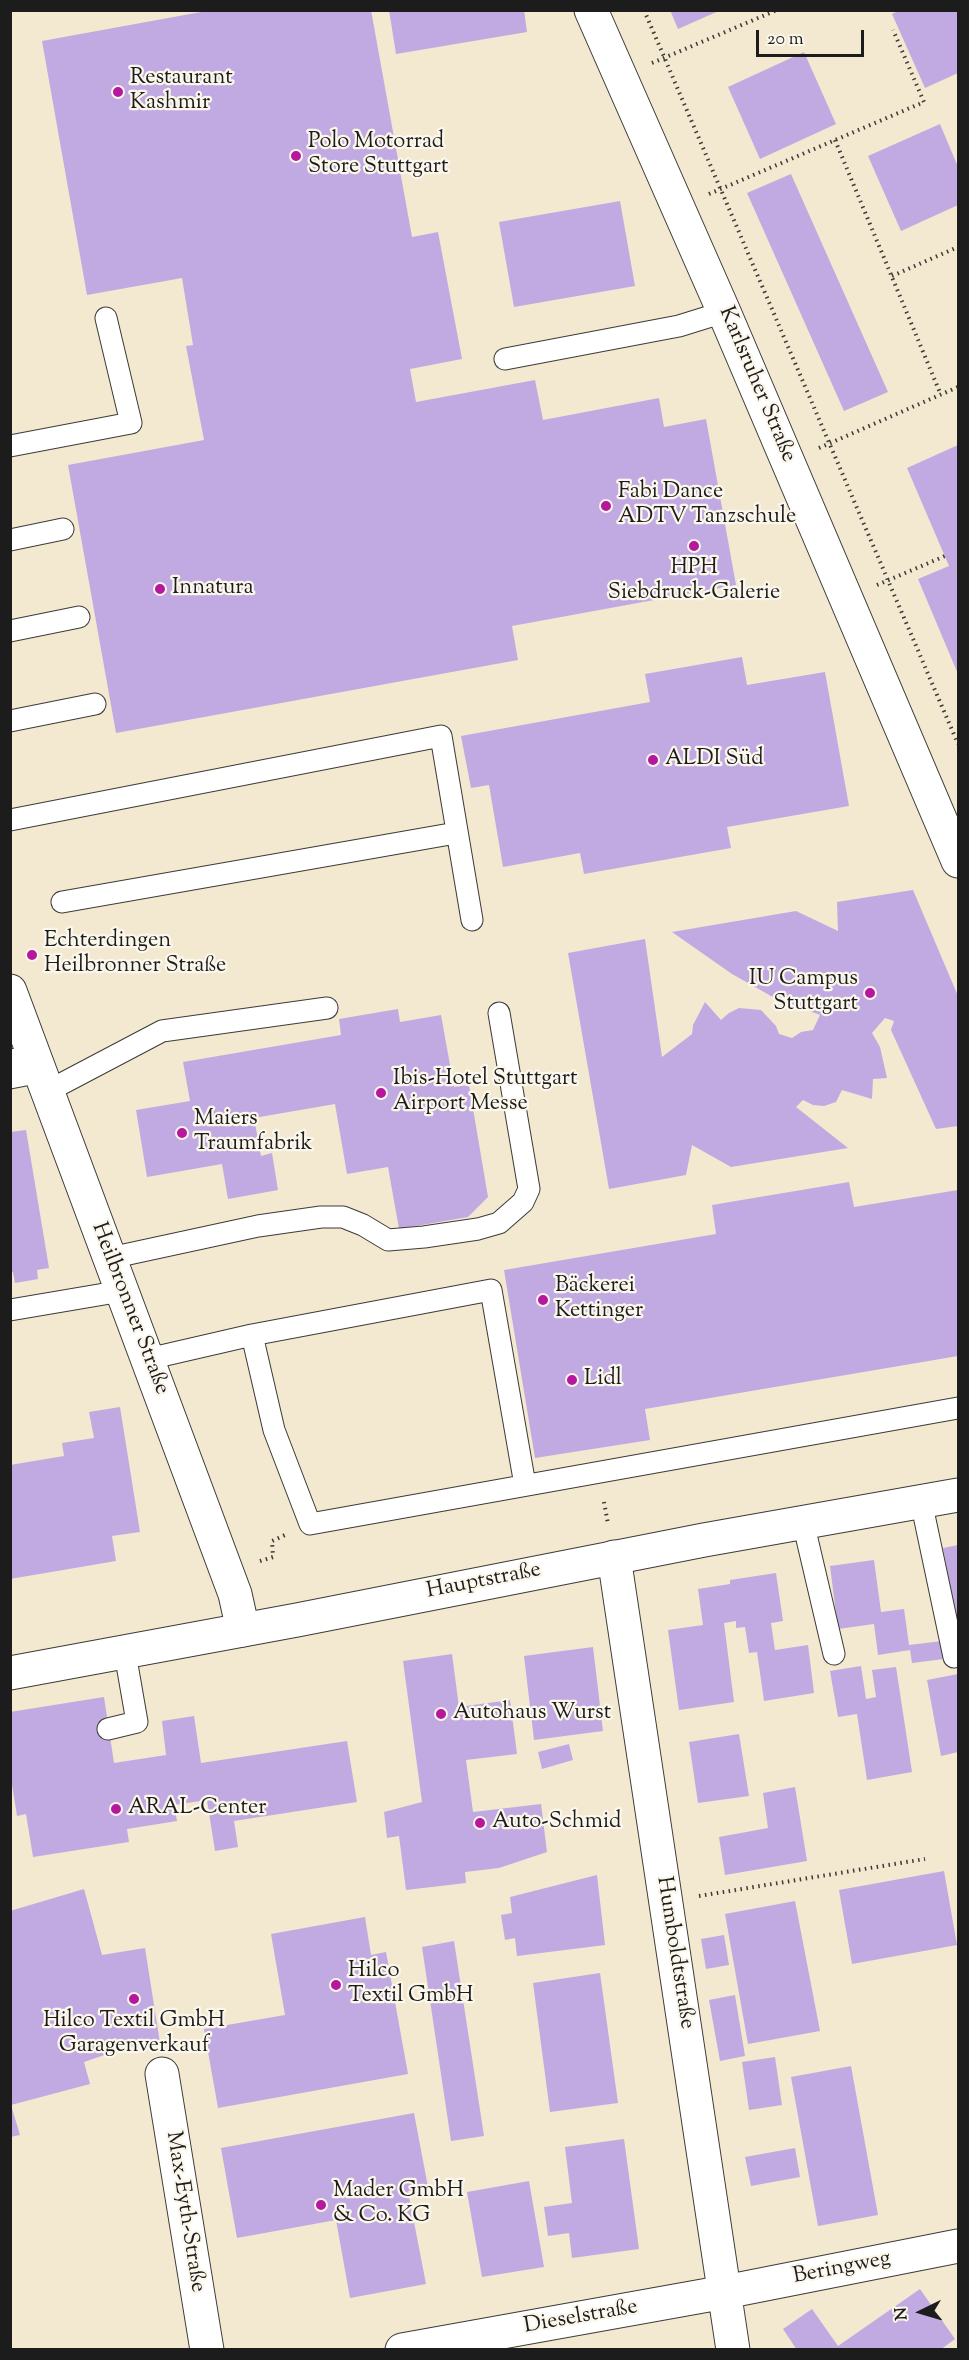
<!DOCTYPE html>
<meta charset="utf-8">
<style>
body{margin:0}
#map{position:relative;width:969px;height:2360px;overflow:hidden;background:#f3e8d0;font-family:"Sorts Mill Goudy",serif}
canvas{display:block}
.frame{position:absolute;inset:0;border:12px solid #1c1c1c;pointer-events:none}
.north{position:absolute;left:891px;top:2282px;width:60px;height:60px;-webkit-text-stroke:4px #fbf7ec;paint-order:stroke;rotate:265deg;font-size:16px;font-weight:700;line-height:24px;text-align:center;color:#1c1c1c}
.north::after{content:'';display:block;margin:auto;width:21px;height:27px;background:#1c1c1c;clip-path:polygon(50% 0,100% 100%,50% 72%,0 100%)}
.scale{position:absolute;left:756px;top:30px;width:108px;height:27px;box-sizing:border-box;border:3px solid #1c1c1c;border-top:0;padding-left:8px;font-size:18px;line-height:21px;white-space:nowrap;color:#1c1c1c;-webkit-text-stroke:4px #fbf7ec;paint-order:stroke}
</style>
<div id="map">
<canvas width="969" height="2360"></canvas>
<div class="frame"></div>
<div class="north">N</div>
<div class="scale">20 m</div>
</div>
<script>
const g = document.querySelector('canvas').getContext('2d');
g.lineJoin = 'round';
function paint(path, color) { g.fillStyle = color; g.fill(path, 'evenodd'); }
const shape = rows => new Path2D(rows.map(r => 'M' + r).join(''));
function stroke(path, color, width, dash) { g.strokeStyle = color; g.lineWidth = width; g.lineCap = dash ? 'butt' : 'round'; g.setLineDash(dash || []); g.stroke(path); }
function write(font, color, halo, rows, align = 'center') {
  g.font = font + ' "Sorts Mill Goudy",serif'; g.lineWidth = 4.5; g.setLineDash([]); g.textBaseline = 'middle'; g.strokeStyle = halo; g.fillStyle = color; for (const [text, x, y, turn = 0] of rows) {
    g.save(); g.translate(x, y); g.rotate((+turn || 0) * Math.PI / 180); g.textAlign = isNaN(turn) ? turn : align; if (halo) g.strokeText(text, 0, 0); g.fillText(text, 0, 0); g.restore();
  }
}
paint(shape([
 [212,10,371,10,412,237,438,232,462,359,410,369,416,402,535,380,543,420,659,398,664,427,706,419,736,585,512,626,518,660,116,733,68,465,204,440,186,346,193,345,182,278,87,295,42,41],
 [389,10,524,10,527,32,396,54],
 [670,10,721,10,678,29],
 [900,10,958,10,958,73,925,88,892,14],
 [804,52,836,124,760,159,728,87],
 [940,124,958,167,958,205,901,231,868,156],
 [791,174,888,392,844,411,747,193],
 [620,201,635,286,514,307,499,222],
 [958,445,958,533,957,533,958,538,958,674,918,579,949,566,907,468],
 [742,657,747,685,825,672,849,806,727,827,731,848,584,874,580,853,503,867,489,785,471,788,461,736,650,702,645,674],
 [913,890,958,996,958,1126,936,1129,891,1030,894,1021,885,1018,872,1033,880,1047,887,1078,873,1079,872,1099,842,1090,836,1102,824,1106,813,1105,803,1100,796,1107,848,1148,731,1167,692,1145,686,1175,609,1189,568,953,645,939,662,1057,692,1034,693,1025,705,1002,721,1020,729,1013,739,1008,761,1010,776,1026,779,1034,792,1038,801,1032,813,1030,820,1015,771,996,732,974,672,932,796,911,838,931,837,902],
 [398,1009,400,1022,441,1015,454,1087,469,1085,488,1197,468,1217,399,1229,388,1167,347,1174,335,1104,254,1118,261,1156,272,1153,278,1190,228,1199,222,1164,147,1177,136,1110,190,1101,183,1062,341,1035,339,1019],
 [26,1130,49,1268,37,1270,38,1279,15,1283,13,1272,10,1273,10,1132],
 [849,1182,854,1207,958,1190,958,1356,645,1409,650,1440,535,1458,504,1270,716,1234,712,1205],
 [120,1407,140,1532,112,1536,116,1561,10,1579,10,1465,64,1456,62,1443,94,1438,89,1412],
 [958,1545,958,1620,956,1620,943,1548],
 [874,1560,881,1612,904,1609,909,1645,942,1641,944,1659,912,1663,910,1650,878,1655,874,1624,838,1629,830,1566],
 [776,1573,783,1621,771,1623,775,1650,808,1645,814,1693,764,1701,757,1652,749,1653,745,1627,736,1628,736,1621,724,1623,734,1702,679,1710,668,1630,703,1625,698,1589,730,1584,730,1580],
 [593,1647,603,1731,534,1740,524,1656],
 [452,1654,459,1707,510,1700,517,1754,466,1760,473,1812,541,1804,547,1852,499,1868,465,1872,466,1883,406,1890,399,1836,387,1838,384,1812,422,1802,403,1661],
 [861,1666,866,1699,876,1697,872,1670,896,1667,912,1772,867,1780,857,1714,838,1717,830,1671],
 [958,1674,958,1752,941,1756,927,1680],
 [104,1697,114,1763,166,1755,162,1721,194,1716,201,1763,347,1741,357,1802,234,1821,238,1847,215,1851,207,1800,174,1805,177,1821,127,1829,129,1842,33,1857,26,1814,17,1816,10,1772,10,1712],
 [739,1734,749,1796,698,1803,689,1742],
 [569,1744,573,1760,542,1769,538,1752],
 [795,1787,807,1861,725,1875,719,1837,768,1828,763,1793],
 [944,1871,957,1945,852,1964,839,1890],
 [597,1875,605,1945,517,1956,515,1938,505,1940,501,1915,512,1913,510,1897],
 [84,1889,102,1955,145,1948,160,2043,128,2047,84,2062,90,2084,11,2105,20,2135,10,2137,10,1911],
 [795,1901,820,2031,748,2044,725,1914],
 [365,1917,371,1955,386,1952,408,2074,218,2108,204,2029,285,2015,271,1934],
 [724,1935,729,1965,706,1969,701,1939],
 [454,1941,484,2136,451,2141,422,1947],
 [600,1973,618,2103,550,2112,533,1983],
 [735,1995,745,2056,720,2061,709,2000],
 [775,2057,782,2105,749,2110,742,2062],
 [851,2066,878,2215,818,2226,791,2077],
 [414,2113,428,2187,408,2191,426,2284,350,2298,336,2220,237,2238,221,2148],
 [624,2139,639,2249,572,2258,569,2233,548,2236,544,2207,572,2203,565,2147],
 [795,2148,800,2177,751,2186,745,2157],
 [529,2181,544,2267,482,2277,467,2192],
 [920,2289,955,2339,940,2350,797,2350,783,2329,812,2309,838,2346]
]), '#c1aae2');
const lane = shape([
 [505,359,679,326,724,312],
 [10,446,131,423,106,318],
 [10,540,63,529],
 [10,631,79,617],
 [10,721,95,704],
 [10,820,441,736,472,920],
 [62,902,456,833],
 [10,1060,35,1056],
 [10,1078,41,1072],
 [48,1091,162,1031,327,1008],
 [110,1258,258,1226,321,1217,343,1217,363,1225,388,1240,424,1237,478,1229,499,1223,523,1202,529,1189,499,1013],
 [10,1310,122,1291],
 [252,1335,491,1290,525,1485],
 [148,1359,252,1335,274,1430,310,1524,958,1408],
 [921,1501,954,1657],
 [803,1522,834,1654],
 [108,1729,137,1722,125,1653]
]);
const street = shape([
 [591,10,724,312,958,861],
 [10,991,235,1594,243,1630],
 [614,1557,733,2350],
 [162,2074,207,2350],
 [402,2350,725,2292,958,2246]
]);
const secondary = shape([
 [10,1673,297,1620,704,1540,958,1495]
]);
stroke(lane, '#3c3b37', 23);
stroke(street, '#3c3b37', 35);
stroke(secondary, '#3c3b37', 35);
stroke(shape([
 [644,10,958,744],
 [652,63,777,10],
 [835,140,941,395],
 [709,194,924,102,893,30],
 [892,276,958,247],
 [819,448,958,387],
 [877,585,945,556],
 [604,1502,608,1524],
 [260,1561,273,1557,272,1541,285,1535],
 [699,1896,925,1859]
]), '#3c3b37', 4, [1.5, 4.5]);
stroke(lane, '#fff', 21);
stroke(street, '#fff', 33);
stroke(secondary, '#fff', 33);
for (const [x, y, r, color] of [
 [118,92,6,"#b5179e"],
 [296,156,6,"#b5179e"],
 [606,506,6,"#b5179e"],
 [694,546,6,"#b5179e"],
 [160,589,6,"#b5179e"],
 [653,760,6,"#b5179e"],
 [32,955,6,"#b5179e"],
 [870,993,6,"#b5179e"],
 [381,1093,6,"#b5179e"],
 [182,1133,6,"#b5179e"],
 [543,1300,6,"#b5179e"],
 [572,1380,6,"#b5179e"],
 [441,1714,6,"#b5179e"],
 [116,1809,6,"#b5179e"],
 [480,1823,6,"#b5179e"],
 [336,1985,6,"#b5179e"],
 [134,1999,6,"#b5179e"],
 [321,2205,6,"#b5179e"]
]) { const dot = new Path2D(); dot.arc(x, y, r, 0, 2 * Math.PI); g.fillStyle = color; g.fill(dot); stroke(dot, '#fbf7ec', 2); }
write('22px', '#1c1c1c', '#fbf7ec', [
 ["Restaurant",130,79],
 ["Kashmir",130,104],
 ["Polo Motorrad",308,143],
 ["Store Stuttgart",308,168],
 ["Fabi Dance",618,493],
 ["ADTV Tanzschule",618,518],
 ["HPH",694,569,"center"],
 ["Siebdruck-Galerie",694,594,"center"],
 ["Innatura",172,589],
 ["ALDI Süd",665,760],
 ["Echterdingen",44,942],
 ["Heilbronner Straße",44,967],
 ["IU Campus",858,980,"right"],
 ["Stuttgart",858,1005,"right"],
 ["Ibis-Hotel Stuttgart",393,1080],
 ["Airport Messe",393,1105],
 ["Maiers",194,1120],
 ["Traumfabrik",194,1145],
 ["Bäckerei",555,1287],
 ["Kettinger",555,1312],
 ["Lidl",584,1380],
 ["Autohaus Wurst",453,1714],
 ["ARAL-Center",128,1809],
 ["Auto-Schmid",492,1823],
 ["Hilco",348,1972],
 ["Textil GmbH",348,1997],
 ["Hilco Textil GmbH",134,2022,"center"],
 ["Garagenverkauf",134,2047,"center"],
 ["Mader GmbH",333,2192],
 ["& Co. KG",333,2217]
], 'left');
write('22px', '#1c1c1c', '#fbf7ec', [
 ["Karlsruher Straße",756,385,67],
 ["Heilbronner Straße",129,1309,69],
 ["Hauptstraße",484,1582,-11],
 ["Humboldtstraße",674,1953,81],
 ["Max-Eyth-Straße",184,2212,81],
 ["Beringweg",842,2269,-11],
 ["Dieselstraße",581,2318,-10]
]);
</script>
